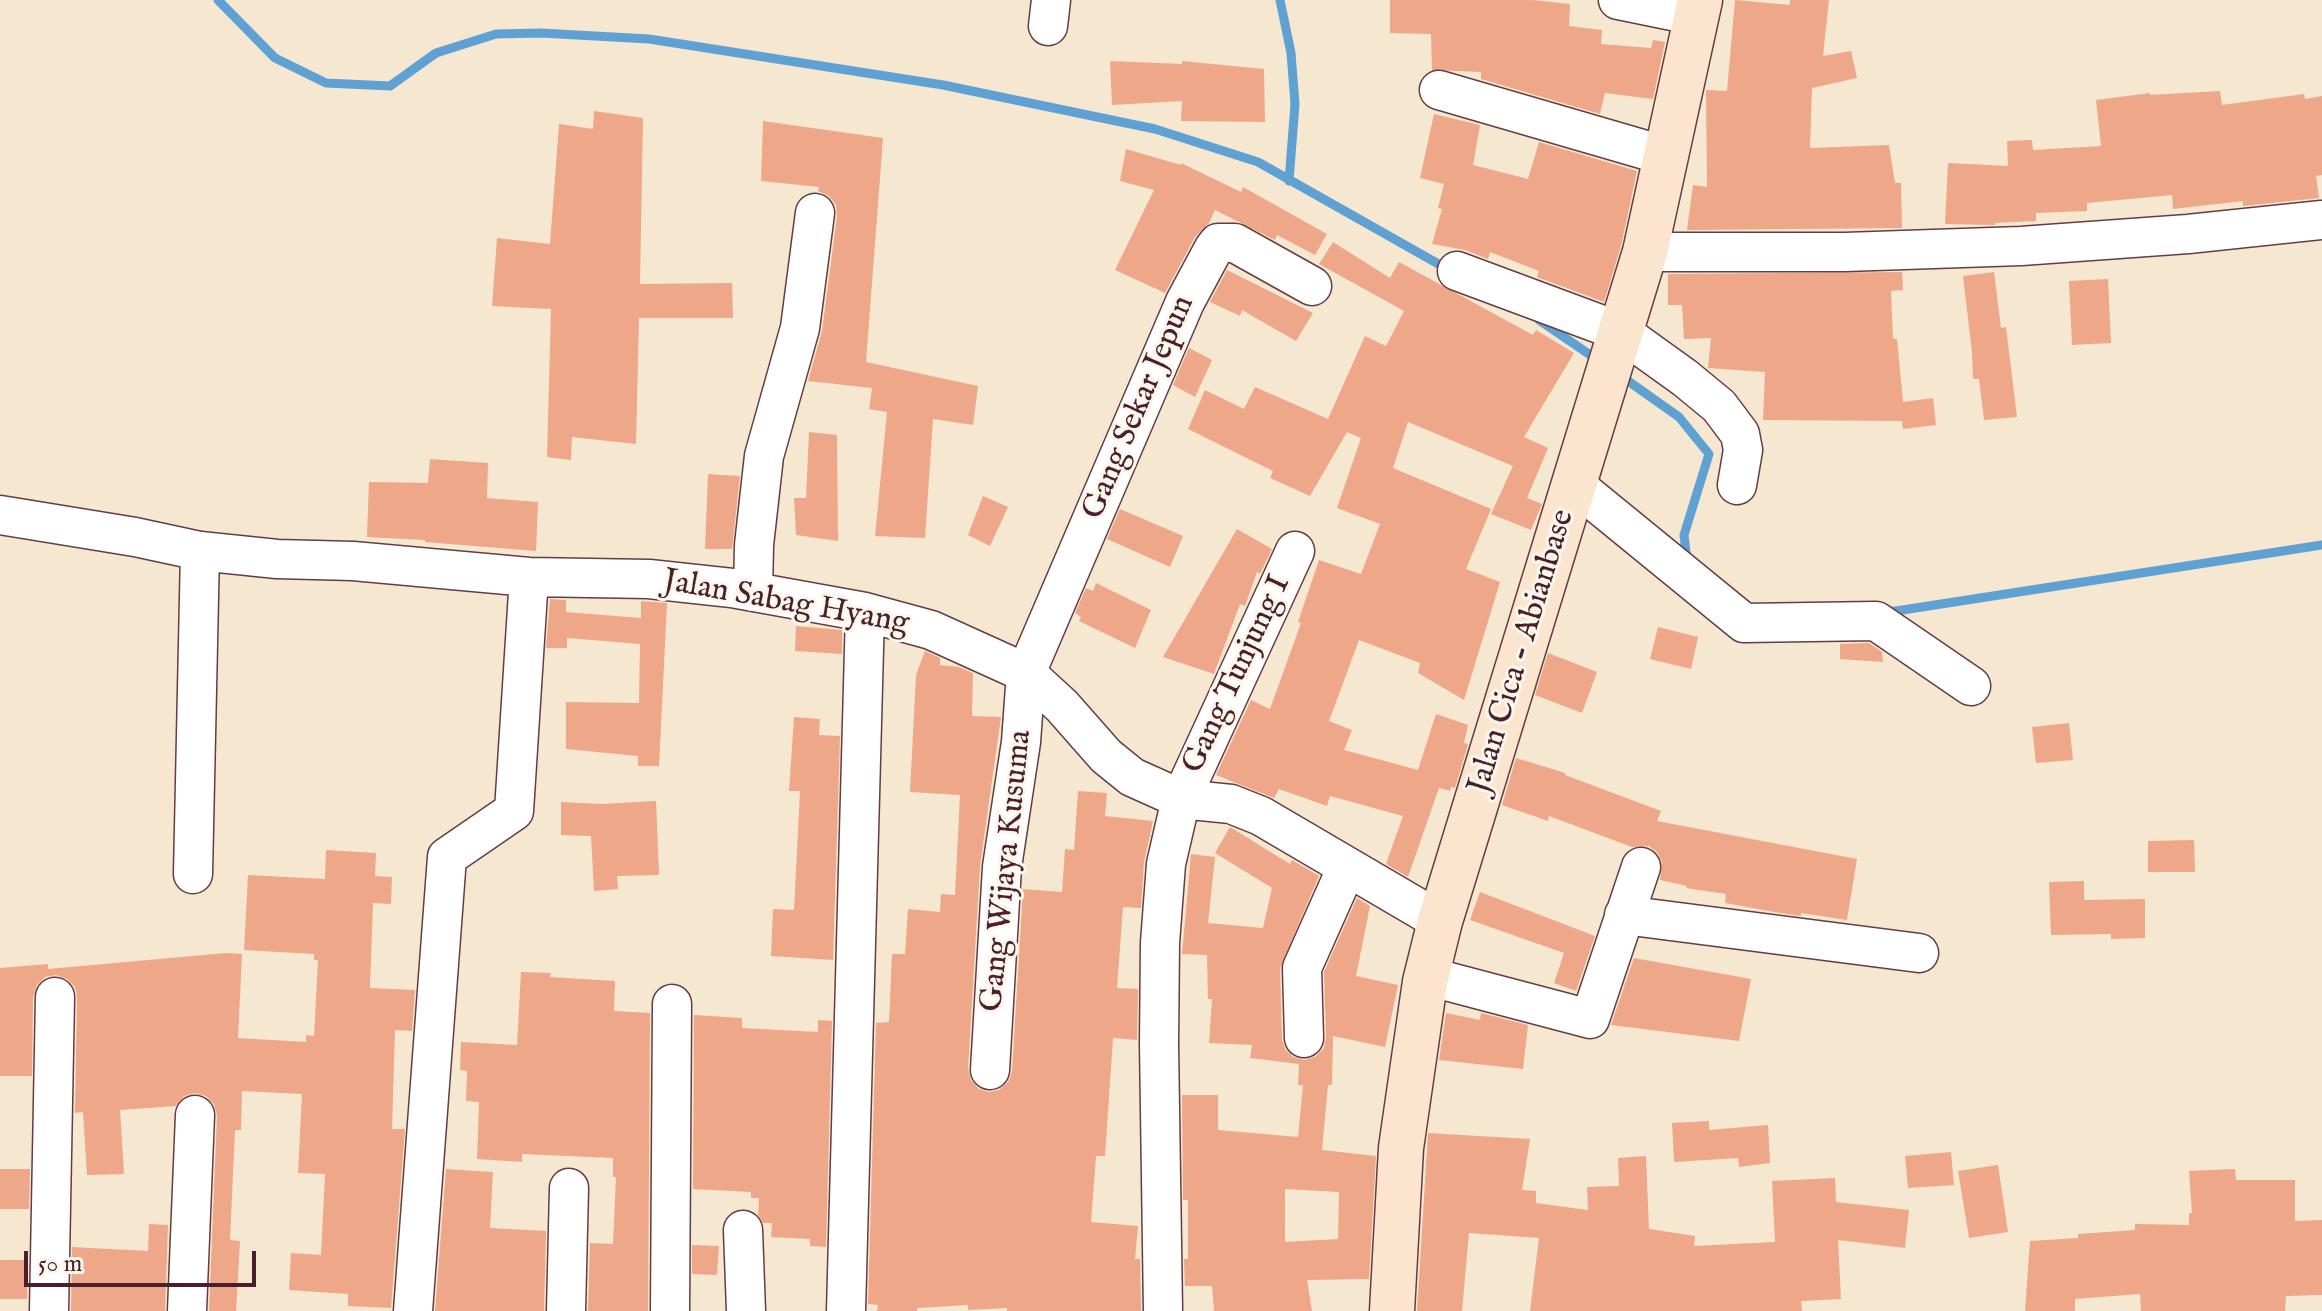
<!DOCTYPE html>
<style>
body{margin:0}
#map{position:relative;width:2322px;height:1311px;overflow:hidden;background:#f6e7d0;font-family:"IM FELL English",serif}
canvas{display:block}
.scale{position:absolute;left:24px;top:1251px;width:232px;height:36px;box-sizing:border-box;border:4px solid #4a1f2b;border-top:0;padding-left:10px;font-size:24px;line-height:28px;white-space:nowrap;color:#4a1f2b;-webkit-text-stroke:6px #fbf7ec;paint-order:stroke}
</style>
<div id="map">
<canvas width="2322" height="1311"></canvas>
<div class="scale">50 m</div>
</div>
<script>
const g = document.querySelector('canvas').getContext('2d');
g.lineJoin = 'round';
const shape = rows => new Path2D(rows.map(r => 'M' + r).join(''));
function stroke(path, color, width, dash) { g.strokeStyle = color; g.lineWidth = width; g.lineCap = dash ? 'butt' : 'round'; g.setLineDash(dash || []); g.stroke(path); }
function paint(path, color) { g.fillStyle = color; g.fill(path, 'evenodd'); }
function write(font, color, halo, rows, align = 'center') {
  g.font = font + ' "IM FELL English",serif'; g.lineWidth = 6; g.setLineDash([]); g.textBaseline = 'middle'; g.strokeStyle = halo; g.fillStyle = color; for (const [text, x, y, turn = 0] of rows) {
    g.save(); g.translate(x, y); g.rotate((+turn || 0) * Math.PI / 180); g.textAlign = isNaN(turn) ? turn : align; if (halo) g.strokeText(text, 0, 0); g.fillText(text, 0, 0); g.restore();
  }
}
stroke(shape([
 [218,0,275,58,326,83,390,86,436,53,496,34,541,33,649,39,943,85,1155,129,1258,162,1449,270],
 [1280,0,1291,53,1295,104,1289,181],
 [1539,320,1599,361],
 [1621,376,1679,417,1709,454,1684,535,1687,561],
 [1883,611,1896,611,2322,545]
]), '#5ea1d2', 9);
paint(shape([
 [1390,0,1533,0,1570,4,1569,26,1602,30,1601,44,1651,48,1653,40,1665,42,1653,99,1605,93,1600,114,1481,79,1481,72,1432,70,1431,34,1390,33],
 [1735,0,1790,5,1790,0,1829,0,1823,56,1851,51,1857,78,1812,88,1810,148,1889,145,1895,183,1901,183,1902,228,1687,230,1693,185,1707,187,1706,90,1727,91],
 [1110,61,1182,64,1182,61,1264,69,1265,122,1181,121,1182,101,1112,105],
 [2220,91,2222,105,2304,94,2305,99,2322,96,2322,175,2316,176,2319,198,2243,206,2243,201,2173,209,2172,195,2087,203,2087,211,2036,213,2036,221,1995,223,1995,225,1945,224,1948,163,2008,166,2007,141,2032,140,2033,150,2101,146,2096,100,2150,93,2150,95],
 [594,111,643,118,640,284,732,283,733,318,639,318,636,444,572,437,571,460,547,457,551,309,492,306,497,238,550,244,559,124,593,129],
 [1434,114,1480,125,1473,165,1528,179,1539,142,1637,171,1621,246,1604,302,1537,277,1539,271,1490,252,1488,259,1465,250,1432,244,1442,209,1438,208,1444,184,1420,178],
 [763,121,883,138,866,362,978,386,973,425,933,419,925,538,875,536,887,412,869,409,872,388,808,381,822,331,837,216,836,205,829,196,818,191,819,187,761,181],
 [1126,149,1181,165,1181,163,1241,192,1243,187,1327,234,1315,255,1277,235,1275,240,1215,210,1209,223,1195,237,1165,293,1115,270,1154,190,1120,181],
 [1333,242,1390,278,1399,262,1533,335,1536,330,1574,353,1524,437,1548,448,1527,498,1542,504,1531,530,1491,514,1513,466,1408,422,1393,468,1491,509,1466,569,1500,582,1464,700,1418,673,1420,663,1359,640,1329,721,1352,730,1344,750,1418,770,1436,714,1468,725,1464,743,1468,744,1455,788,1451,787,1450,791,1439,788,1408,877,1386,864,1403,816,1330,796,1327,806,1279,789,1274,798,1216,775,1251,700,1270,709,1301,623,1298,622,1319,560,1361,574,1380,524,1337,508,1361,438,1347,432,1310,496,1270,478,1273,471,1188,429,1205,390,1244,409,1255,387,1328,419,1365,336,1386,346,1404,311,1319,264],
 [1227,270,1313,313,1296,341,1242,310,1240,316,1210,302],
 [1902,272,1903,290,1891,291,1893,339,1897,339,1903,402,1933,398,1936,425,1903,429,1902,421,1763,420,1765,372,1708,368,1711,338,1684,339,1682,305,1668,305,1668,274],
 [1994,272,2001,328,2006,327,2017,417,1984,420,1979,379,1973,379,1972,353,1963,276],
 [2108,279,2111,343,2072,345,2069,281],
 [1189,348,1212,360,1195,397,1173,385],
 [809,432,837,435,838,541,796,535,794,498,806,498],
 [430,459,488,463,487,498,538,502,536,551,425,542,425,540,367,537,369,482,428,483],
 [708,474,740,476,732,549,705,549],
 [983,496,1008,507,990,546,968,535],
 [1120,509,1183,536,1170,567,1107,539],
 [1237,529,1272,549,1260,574,1257,572,1245,606,1240,604,1214,674,1163,657],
 [1096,583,1151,610,1135,648,1079,621,1081,617,1075,613,1086,588,1093,591],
 [550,599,566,600,566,612,641,618,641,601,667,603,659,766,638,766,638,756,566,749,566,702,639,703,640,644,567,638,567,648,546,648],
 [796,626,842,630,842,654,795,651],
 [1658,627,1698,637,1691,669,1650,659],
 [1869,643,1882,652,1883,662,1840,659,1840,644],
 [925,651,940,658,940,665,959,667,973,673,972,716,1001,717,980,866,968,1069,971,1080,979,1089,988,1092,999,1090,1009,1081,1012,1071,1023,889,1062,892,1065,849,1074,850,1078,791,1107,793,1105,816,1153,821,1144,862,1141,908,1123,907,1117,988,1138,989,1137,1040,1113,1038,1105,1156,1096,1156,1091,1222,1138,1226,1135,1259,1140,1259,1141,1311,1007,1311,1007,1308,968,1310,968,1305,917,1308,917,1311,877,1311,878,1305,868,1304,876,1023,889,1022,892,954,905,954,908,909,940,912,941,894,955,895,960,795,910,792,916,675],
 [1548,653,1597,672,1582,713,1535,695],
 [794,717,820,719,819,735,840,736,833,960,771,956,773,909,794,910,800,791,789,791],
 [2069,723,2073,760,2036,763,2032,727],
 [1516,758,1565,773,1565,775,1661,811,1657,821,1857,859,1847,920,1801,913,1801,916,1780,913,1725,903,1726,894,1686,888,1687,886,1660,880,1662,862,1657,852,1649,846,1632,847,1549,816,1548,821,1502,805],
 [656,801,659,875,617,876,618,889,594,891,591,836,561,835,561,802,601,804],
 [1230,827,1290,864,1292,860,1319,876,1280,968,1282,1039,1285,1049,1293,1057,1304,1060,1315,1057,1324,1048,1326,1037,1324,972,1357,898,1370,906,1356,976,1398,985,1385,1047,1333,1036,1332,1085,1328,1085,1322,1150,1376,1156,1369,1279,1307,1280,1312,1311,1214,1311,1212,1286,1185,1286,1184,1259,1188,1259,1188,1200,1183,1200,1182,1095,1218,1095,1218,1130,1298,1137,1303,1085,1298,1085,1299,1064,1250,1058,1252,1045,1209,1043,1212,999,1208,999,1207,955,1182,954,1191,854,1215,857,1208,923,1263,928,1272,888,1215,853],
 [1285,1189,1339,1192,1338,1239,1285,1242],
 [2194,840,2195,872,2148,872,2148,841],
 [326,850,376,853,375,876,392,877,391,904,373,903,370,988,415,990,412,1031,395,1030,392,1129,405,1129,391,1308,348,1306,348,1294,289,1290,291,1253,321,1255,325,1174,298,1173,302,1094,242,1091,241,1130,235,1130,230,1240,240,1241,236,1311,209,1311,217,1116,214,1104,206,1096,195,1093,184,1096,176,1106,120,1110,124,1174,87,1175,83,1112,75,1113,77,997,75,987,67,979,56,975,45,977,37,985,33,997,32,1076,0,1076,0,968,48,964,48,969,226,953,242,954,238,1038,306,1042,306,1035,314,1036,318,960,314,960,314,954,244,950,248,875,325,879],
 [2084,881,2084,900,2145,899,2145,938,2111,939,2111,934,2051,935,2049,882],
 [1480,892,1595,936,1576,991,1554,983,1564,953,1470,920],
 [1634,958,1751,979,1739,1041,1611,1025],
 [521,972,551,973,550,977,615,981,614,1011,650,1013,648,1311,588,1311,590,1243,613,1244,616,1177,613,1177,613,1158,522,1154,522,1162,477,1159,479,1102,466,1101,467,1071,460,1070,461,1042,517,1045],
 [1446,1013,1480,1020,1481,1013,1528,1025,1523,1069,1439,1060],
 [694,1015,742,1018,742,1028,818,1032,818,1020,832,1021,826,1247,810,1246,810,1239,771,1237,772,1223,763,1223,758,1215,759,1198,751,1198,751,1192,693,1189],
 [1709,1121,1709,1130,1768,1125,1770,1163,1739,1167,1738,1158,1674,1162,1672,1123],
 [1428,1133,1530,1139,1522,1190,1536,1191,1536,1203,1588,1210,1587,1187,1619,1186,1618,1158,1646,1156,1649,1229,1695,1236,1694,1246,1775,1242,1772,1181,1835,1178,1836,1202,1909,1210,1905,1248,1838,1240,1841,1299,1801,1301,1802,1311,1530,1311,1539,1238,1469,1233,1462,1311,1417,1311],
 [1951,1152,1954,1185,1908,1188,1905,1156],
 [1998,1165,2008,1232,1969,1238,1958,1171],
 [0,1169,30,1169,29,1209,0,1209],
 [446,1169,493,1172,490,1228,546,1231,544,1311,435,1311],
 [2235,1169,2236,1180,2295,1180,2295,1221,2322,1220,2322,1295,2286,1296,2285,1311,2141,1311,2140,1294,2075,1299,2075,1311,2025,1311,2030,1241,2078,1238,2078,1234,2135,1230,2135,1224,2189,1225,2189,1213,2192,1213,2189,1171],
 [149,1224,168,1225,165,1311,71,1311,72,1247,148,1251],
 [692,1245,719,1246,717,1275,692,1274],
 [0,1260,28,1260,27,1299,0,1299]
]), '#efa789');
const street = shape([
 [1618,0,1696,16],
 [1048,26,1051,0],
 [1439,90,1666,156],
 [1645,252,1845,252,2021,246,2188,234,2322,220],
 [1457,271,1621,332,1685,378,1719,406,1740,434,1743,450,1737,485],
 [1575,485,1744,623,1876,621,1971,686],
 [0,515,135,537,200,551,277,559,353,561,529,577,649,579,732,588,865,612,931,630,1026,673,1062,706,1106,756,1132,777,1181,799,1231,804,1261,816,1440,921],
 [753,592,754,545,764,456,800,328,815,213],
 [193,874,200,551],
 [1624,915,1919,953],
 [1427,976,1590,1019,1641,867],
 [1304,1038,1302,968,1347,867],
 [990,1070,1002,867,1021,742,1026,673,1185,302,1214,248,1218,243,1235,243,1312,286],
 [743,1230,746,1311],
 [49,1311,55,997],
 [187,1311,195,1115],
 [413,1311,447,857,514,811,529,577],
 [566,1311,569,1188],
 [670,1311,672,1004],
 [846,1311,865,612],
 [1163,1311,1159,1043,1160,943,1166,864,1181,799,1295,551]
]);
const secondary = shape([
 [1392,1311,1401,1148,1425,982,1440,921,1645,252,1700,0]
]);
stroke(street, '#643d44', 41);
stroke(secondary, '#643d44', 47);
stroke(street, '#fff', 38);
stroke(secondary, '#fbe5cf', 44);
write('32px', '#4a1f2b', '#fbf7ec', [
 ["Gang Sekar Jepun",1140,408,-67],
 ["Jalan Sabag Hyang",786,604,10],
 ["Jalan Cica - Abianbase",1523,652,-73],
 ["Gang Tunjung I",1238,675,-65],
 ["Gang Wijaya Kusuma",1008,871,-84]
]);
</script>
